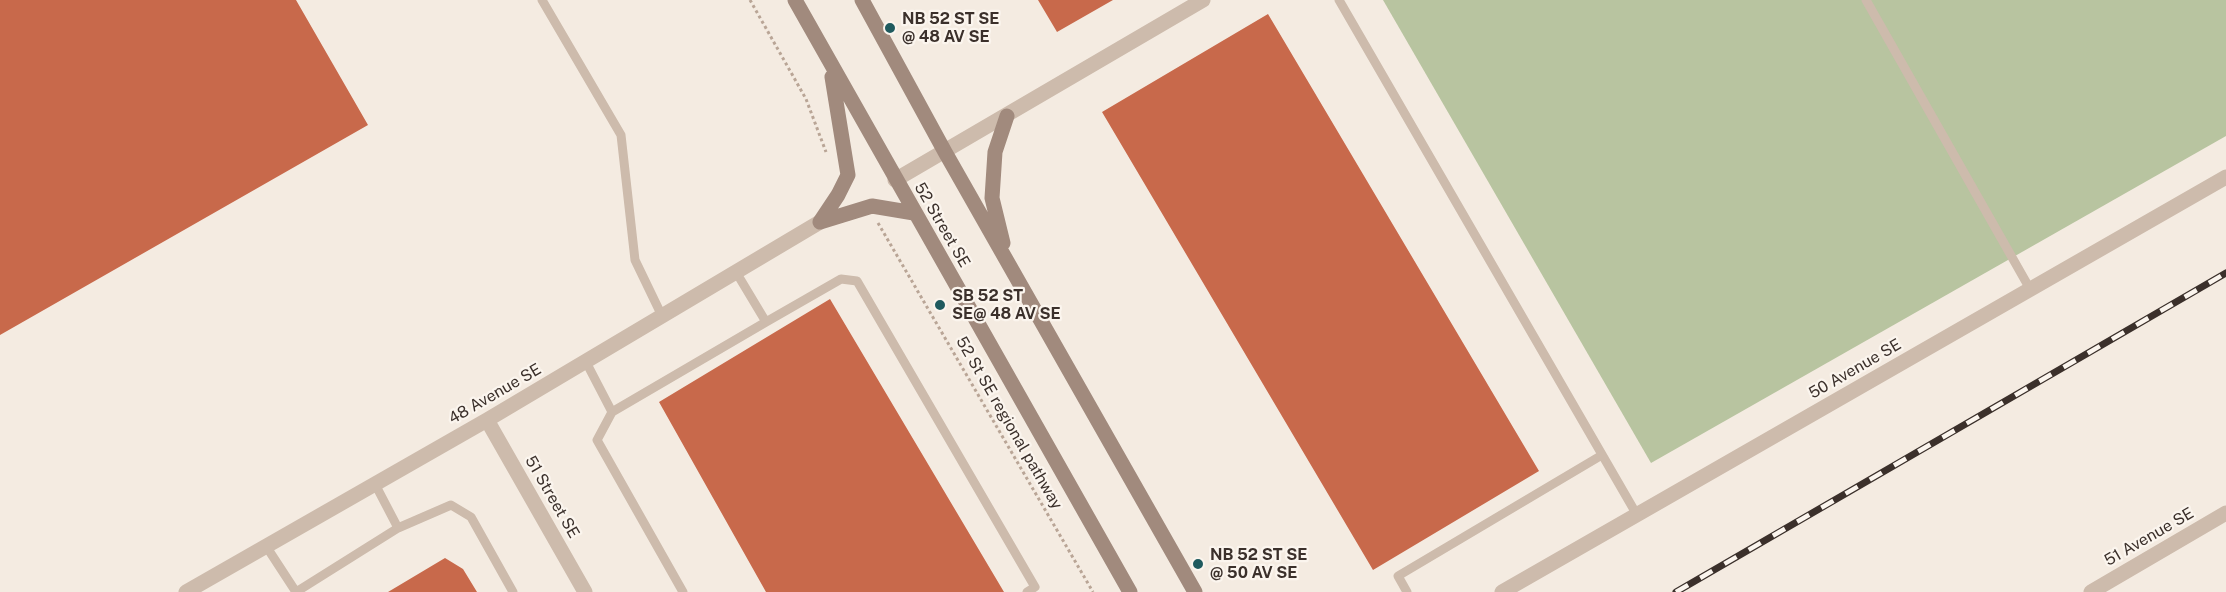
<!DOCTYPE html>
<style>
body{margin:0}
canvas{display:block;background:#f4ebe1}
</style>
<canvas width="2226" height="592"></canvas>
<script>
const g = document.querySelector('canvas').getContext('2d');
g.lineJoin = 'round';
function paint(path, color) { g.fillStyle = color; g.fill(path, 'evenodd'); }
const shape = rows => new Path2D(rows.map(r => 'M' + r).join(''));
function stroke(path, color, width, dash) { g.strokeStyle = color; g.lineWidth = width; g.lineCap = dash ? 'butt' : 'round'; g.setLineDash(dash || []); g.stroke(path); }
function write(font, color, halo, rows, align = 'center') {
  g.font = font + ' "Public Sans",sans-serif'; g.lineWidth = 4.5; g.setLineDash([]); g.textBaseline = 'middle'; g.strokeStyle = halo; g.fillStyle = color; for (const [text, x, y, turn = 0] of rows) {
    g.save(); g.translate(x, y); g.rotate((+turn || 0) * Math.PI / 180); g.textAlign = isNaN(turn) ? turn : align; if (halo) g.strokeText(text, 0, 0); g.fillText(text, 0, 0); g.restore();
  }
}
paint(shape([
 [1383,0,2226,0,2226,136,1651,463]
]), '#b8c4a0');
paint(shape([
 [0,0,296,0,368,125,0,335],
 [1038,0,1113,0,1057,32],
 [1268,14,1539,471,1373,570,1102,112],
 [830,299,1004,592,766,592,659,402],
 [445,558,463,569,477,592,388,592]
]), '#c8694b');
stroke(shape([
 [750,0,806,99,826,152],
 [878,223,1093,592]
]), '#b9a596', 3, [3, 3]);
stroke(shape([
 [542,0,621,135,635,260,662,316],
 [1339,0,1637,515],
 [1866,0,2030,289],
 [766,322,841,279,857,281,1035,587,1027,592],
 [586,362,612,412,766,322,736,272],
 [612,412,597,440,683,592],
 [375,484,398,528],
 [266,546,296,592],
 [296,592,398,528,451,505,471,517,513,592],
 [1407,592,1398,576,1602,455]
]), '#cdbbac', 9);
stroke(shape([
 [895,180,1203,0],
 [487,420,585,592],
 [186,592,487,420,820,222],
 [1502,592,2226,177],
 [2091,592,2226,513]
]), '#cdbbac', 15);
stroke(shape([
 [795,0,1130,592],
 [862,0,945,152,1195,592],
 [820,222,838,195,848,175,832,77],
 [820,222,872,206,914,213],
 [1003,243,992,198,995,152,1007,116]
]), '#a18a7d', 15);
const rail = shape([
 [1676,592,2226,273]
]);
stroke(rail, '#3b302b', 7);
stroke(rail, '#fbf5ee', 4.5, [14]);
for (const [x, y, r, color] of [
 [890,28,6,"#1f5a5e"],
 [940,305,6,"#1f5a5e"],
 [1198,564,6,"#1f5a5e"]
]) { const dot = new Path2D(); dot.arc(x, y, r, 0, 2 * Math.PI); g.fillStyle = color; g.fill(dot); stroke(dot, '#fbf5ee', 2); }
write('bold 16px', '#3b302b', '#fbf5ee', [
 ["NB 52 ST SE",902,19],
 ["@ 48 AV SE",902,37],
 ["SB 52 ST",952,296],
 ["SE@ 48 AV SE",952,314],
 ["NB 52 ST SE",1210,555],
 ["@ 50 AV SE",1210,573]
], 'left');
write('16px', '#3b302b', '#fbf5ee', [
 ["52 Street SE",942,225,60],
 ["50 Avenue SE",1855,369,-30],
 ["48 Avenue SE",495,394,-30],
 ["52 St SE regional pathway",1009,423,60],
 ["51 Street SE",552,497,60],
 ["51 Avenue SE",2149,537,-30]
]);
</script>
